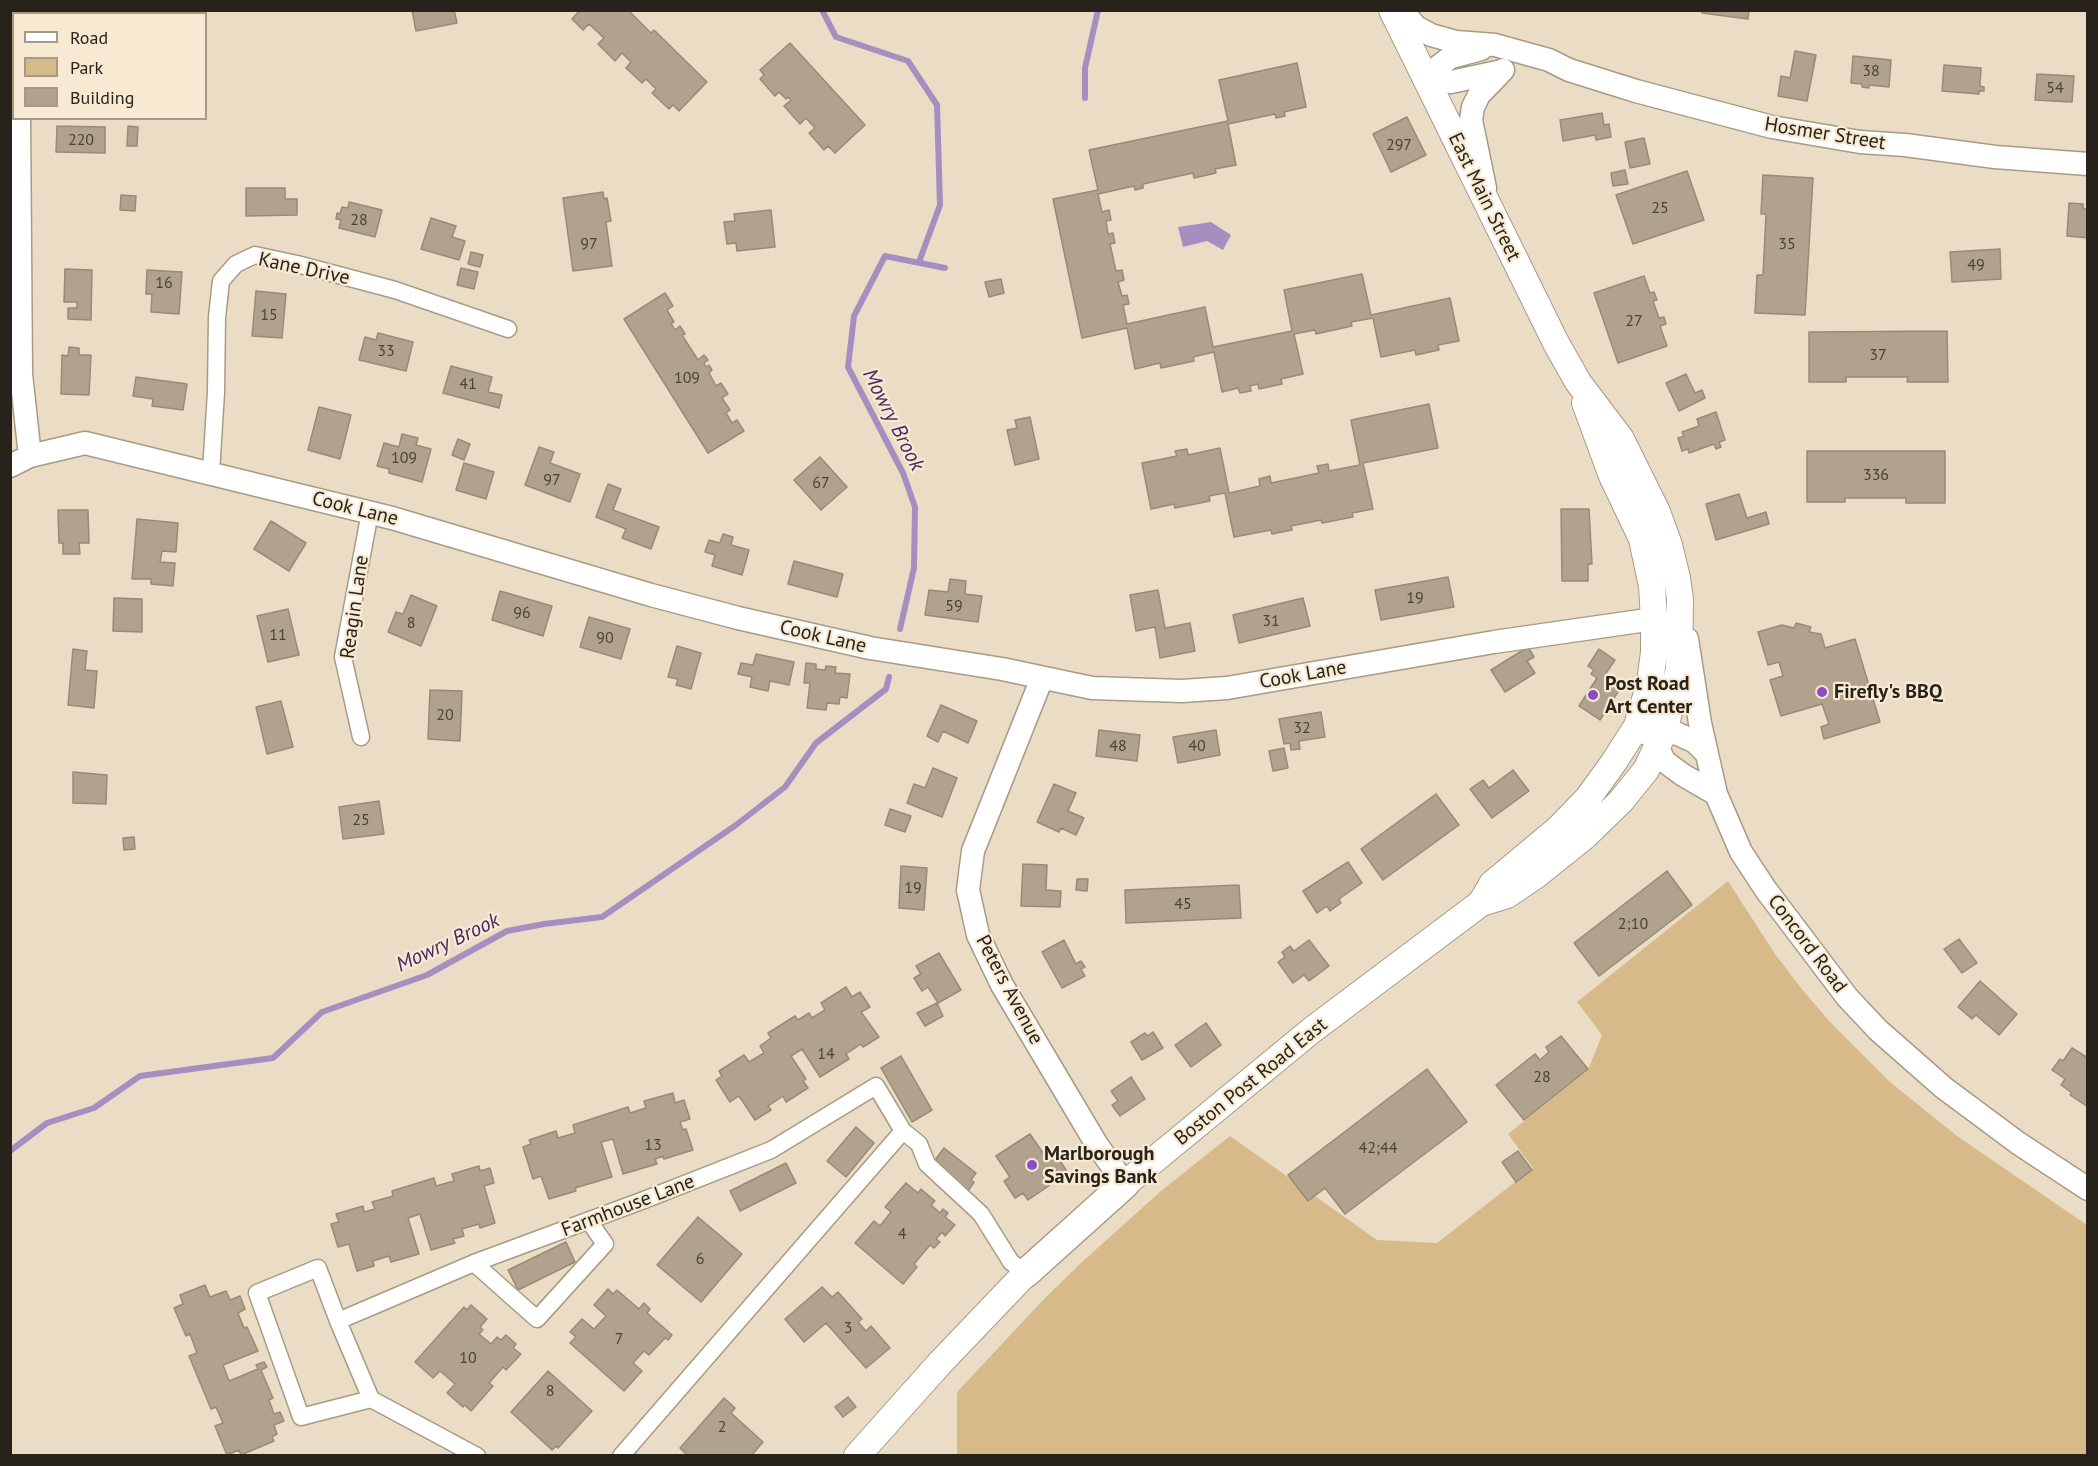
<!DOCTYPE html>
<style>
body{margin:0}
#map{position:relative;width:2098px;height:1466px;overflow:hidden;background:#ebddc5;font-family:"PT Sans",sans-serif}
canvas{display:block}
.frame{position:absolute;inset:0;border:12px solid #28231a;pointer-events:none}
.legend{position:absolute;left:12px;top:12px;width:195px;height:108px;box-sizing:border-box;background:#f8ead2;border:2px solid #a59a88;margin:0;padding:8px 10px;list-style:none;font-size:18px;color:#28231a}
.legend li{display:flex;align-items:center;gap:12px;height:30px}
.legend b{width:30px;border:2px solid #a59a88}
</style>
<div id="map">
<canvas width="2098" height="1466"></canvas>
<div class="frame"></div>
<ul class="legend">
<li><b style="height:8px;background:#fff"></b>Road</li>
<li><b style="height:16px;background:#d6ba8a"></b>Park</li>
<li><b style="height:16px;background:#b0a28c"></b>Building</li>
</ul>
</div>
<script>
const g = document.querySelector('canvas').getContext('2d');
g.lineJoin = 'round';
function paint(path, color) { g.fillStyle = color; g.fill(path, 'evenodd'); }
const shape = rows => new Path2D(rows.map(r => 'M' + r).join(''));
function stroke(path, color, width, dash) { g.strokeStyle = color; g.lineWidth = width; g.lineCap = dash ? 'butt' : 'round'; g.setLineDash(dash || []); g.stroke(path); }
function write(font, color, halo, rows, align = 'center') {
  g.font = font + ' "PT Sans",sans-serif'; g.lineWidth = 4.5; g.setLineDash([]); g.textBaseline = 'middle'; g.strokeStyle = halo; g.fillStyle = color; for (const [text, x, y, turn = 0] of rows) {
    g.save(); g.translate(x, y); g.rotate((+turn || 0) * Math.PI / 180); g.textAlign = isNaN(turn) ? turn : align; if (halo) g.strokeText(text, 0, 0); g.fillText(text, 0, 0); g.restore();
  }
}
paint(shape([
 [1728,881,1775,954,1801,988,1829,1021,1890,1082,1957,1136,2087,1225,2087,1455,957,1456,957,1393,958,1391,1043,1300,1082,1262,1161,1191,1230,1136,1377,1240,1437,1243,1533,1168,1508,1134,1588,1070,1602,1035,1577,1002]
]), '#d6ba8a');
paint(shape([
 [1211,222,1231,235,1223,250,1207,241,1183,247,1178,227]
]), '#a68fc0');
stroke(shape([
 [822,10,836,37,908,61,937,105,940,205,919,262],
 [1085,98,1085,68,1098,10],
 [900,629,914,568,915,507,903,473,848,367,854,316,885,256,945,268],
 [10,1151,47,1123,94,1108,140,1076,273,1058,322,1012,427,975,507,931,544,924,602,917,736,825,785,787,816,743,886,689,889,677]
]), '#a68fc0', 6);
const building = shape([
 [412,10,454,10,457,23,416,31,412,10],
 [580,10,628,10,651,33,654,30,707,82,679,111,673,105,669,109,652,93,656,89,646,79,642,83,626,68,631,62,622,53,615,61,598,44,604,38,589,24,583,30,572,19,580,10],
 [1702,10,1749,10,1748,19,1702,13,1702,10],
 [790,43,865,125,835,153,828,146,824,150,809,133,815,128,806,118,800,124,784,106,791,100,788,97,786,99,779,92,775,96,760,79,764,75,760,70,790,43],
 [1795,51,1816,55,1807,101,1778,96,1781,76,1790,78,1795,51],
 [1853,56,1891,60,1889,87,1869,85,1869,88,1862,87,1862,84,1851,83,1853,56],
 [1297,63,1306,107,1284,112,1285,116,1276,118,1275,114,1228,124,1236,165,1215,169,1216,173,1194,178,1193,173,1143,184,1143,188,1135,190,1134,186,1098,194,1102,212,1109,210,1111,220,1106,221,1108,234,1113,233,1115,243,1110,244,1116,271,1122,270,1124,280,1118,282,1122,296,1127,295,1129,304,1123,305,1127,324,1205,307,1213,347,1292,331,1284,290,1362,274,1371,315,1450,298,1459,341,1438,345,1439,350,1416,355,1415,350,1381,357,1373,318,1351,322,1352,326,1316,334,1315,330,1294,334,1303,374,1281,379,1282,384,1259,389,1258,384,1250,386,1251,391,1240,393,1238,388,1222,392,1214,352,1193,357,1194,361,1161,368,1160,363,1135,369,1127,328,1082,338,1053,199,1098,190,1089,150,1228,121,1219,80,1297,63],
 [1944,65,1981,68,1980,86,1984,87,1984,91,1979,91,1979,94,1942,91,1944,65],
 [2037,74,2074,76,2072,102,2035,100,2037,74],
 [1602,113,1604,125,1609,124,1611,137,1596,140,1595,135,1563,141,1560,120,1602,113],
 [1407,117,1426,155,1391,172,1373,134,1407,117],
 [57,126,105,127,105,153,56,152,57,126],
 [128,126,138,127,137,146,127,146,128,126],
 [1644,138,1650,164,1630,168,1625,142,1644,138],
 [1625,170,1628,184,1613,186,1611,173,1625,170],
 [1687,171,1704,220,1633,244,1616,195,1687,171],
 [1763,175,1813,178,1805,315,1755,313,1757,275,1763,275,1766,214,1761,214,1763,175],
 [246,188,285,188,285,199,297,199,297,215,246,216,246,188],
 [603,192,604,199,607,198,611,221,606,222,612,266,573,271,563,198,603,192],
 [121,195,136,196,135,211,120,210,121,195],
 [349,202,382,210,375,237,339,228,341,220,336,219,337,213,340,214,342,207,348,208,349,202],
 [2069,203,2083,204,2083,209,2088,209,2088,238,2067,236,2069,203],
 [771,210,775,247,737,251,736,243,727,244,724,222,735,221,734,214,771,210],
 [431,218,456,226,452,237,465,241,459,260,421,249,431,218],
 [2000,249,2001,279,1952,282,1950,252,2000,249],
 [471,252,483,255,480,267,468,264,471,252],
 [461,268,478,272,474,289,457,285,461,268],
 [65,269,92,270,91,320,68,319,68,308,77,308,77,302,64,302,65,269],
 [147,270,182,272,179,314,151,312,152,294,146,294,147,270],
 [1644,276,1650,293,1654,292,1657,300,1653,301,1659,318,1664,317,1666,324,1660,326,1667,346,1618,363,1594,293,1644,276],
 [1001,279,1004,293,989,297,985,282,1001,279],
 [256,291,286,294,282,338,252,336,256,291],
 [665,293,673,306,667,310,674,322,671,323,675,330,680,326,685,334,682,335,698,360,704,355,708,360,704,363,706,367,709,365,712,370,709,373,716,386,721,383,728,394,722,398,730,410,726,413,732,423,737,420,744,431,708,453,624,319,665,293],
 [1947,331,1948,382,1907,382,1908,377,1846,377,1846,382,1809,382,1809,332,1947,331],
 [378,333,413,342,406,371,359,360,365,337,376,340,378,333],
 [69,347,79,348,79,355,91,355,89,395,61,394,62,355,68,356,69,347],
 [451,366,492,377,488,392,502,395,499,408,443,393,451,366],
 [1686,374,1695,393,1702,390,1705,398,1679,411,1666,383,1686,374],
 [136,377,187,384,183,410,152,406,153,399,133,396,136,377],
 [1429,404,1438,448,1363,463,1373,509,1352,513,1353,517,1322,523,1321,520,1291,526,1292,530,1272,534,1271,530,1234,537,1225,493,1209,496,1210,501,1175,508,1174,504,1151,509,1142,463,1177,456,1175,451,1187,449,1188,455,1220,448,1229,493,1260,486,1259,479,1270,476,1271,483,1319,473,1317,466,1328,464,1329,471,1360,465,1351,420,1429,404],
 [319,407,351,415,340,459,308,450,319,407],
 [1716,412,1725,440,1719,442,1721,447,1716,449,1714,444,1689,453,1688,449,1682,451,1678,438,1684,436,1682,432,1699,426,1697,419,1716,412],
 [1030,417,1039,459,1015,465,1007,430,1017,428,1015,420,1030,417],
 [402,434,418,438,416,445,431,449,422,482,389,473,389,469,377,466,384,443,399,447,402,434],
 [458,439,470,444,464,460,452,455,458,439],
 [539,447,554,452,550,463,580,474,570,502,525,485,539,447],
 [1807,451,1945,451,1945,503,1906,503,1906,498,1845,498,1845,502,1807,502,1807,451],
 [820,457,847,487,821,510,794,480,820,457],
 [464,463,494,472,486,499,456,490,464,463],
 [608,484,621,489,613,510,659,527,651,549,622,538,626,529,596,517,608,484],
 [1739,494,1747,518,1766,512,1769,524,1716,540,1706,504,1739,494],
 [1561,509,1589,509,1592,564,1588,564,1588,581,1562,581,1561,509],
 [58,510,88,510,89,543,79,543,80,554,63,554,63,543,59,543,58,510],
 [137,519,178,523,176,552,162,551,160,562,175,563,173,586,151,584,151,579,132,579,137,519],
 [271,521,306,543,289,571,254,549,271,521],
 [723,534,733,537,731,545,749,550,742,575,712,566,715,555,705,552,709,540,720,543,723,534],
 [794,561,843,574,837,597,788,584,794,561],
 [1448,577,1454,607,1381,620,1375,590,1448,577],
 [950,579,966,581,965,594,982,596,978,622,925,615,929,590,948,592,950,579],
 [1158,590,1165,628,1190,623,1195,651,1160,658,1155,627,1136,631,1130,595,1158,590],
 [500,591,552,606,543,636,492,620,500,591],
 [411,595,437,606,421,646,388,632,396,612,403,614,411,595],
 [114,598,142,599,142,632,113,631,114,598],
 [1303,598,1310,626,1239,643,1233,615,1303,598],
 [288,609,299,655,268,662,257,616,288,609],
 [589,617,630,629,621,659,580,647,589,617],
 [1796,623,1811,627,1809,632,1821,634,1825,648,1855,639,1880,722,1824,739,1821,727,1829,724,1822,704,1781,716,1770,680,1783,676,1779,662,1768,665,1758,632,1782,625,1794,628,1796,623],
 [677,646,701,653,691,689,676,685,678,679,668,677,677,646],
 [1528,647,1534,657,1527,661,1535,673,1505,692,1491,670,1528,647],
 [73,649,87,651,85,670,97,671,94,708,68,705,73,649],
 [1599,649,1615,660,1604,676,1621,687,1600,720,1579,706,1597,678,1591,674,1594,670,1588,666,1599,649],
 [756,654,794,662,789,685,770,681,768,691,750,687,752,677,738,674,741,663,753,665,756,654],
 [806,663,816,664,816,669,825,670,826,666,836,667,835,673,850,674,847,698,840,697,839,704,827,703,826,710,807,708,810,683,804,683,806,663],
 [430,690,462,691,460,741,428,739,430,690],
 [281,701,293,747,267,754,256,707,281,701],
 [941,705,977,721,968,743,943,731,938,742,927,736,941,705],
 [1321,712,1325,737,1299,741,1300,749,1291,750,1290,743,1284,744,1279,719,1321,712],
 [1099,730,1140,735,1137,761,1096,756,1099,730],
 [1216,730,1220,755,1178,763,1173,737,1216,730],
 [1284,748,1288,768,1273,771,1269,751,1284,748],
 [933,768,957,778,942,817,907,803,914,784,925,788,933,768],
 [1513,770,1529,791,1492,818,1470,789,1483,780,1489,788,1513,770],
 [73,772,107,775,106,804,73,803,73,772],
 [1054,784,1076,793,1068,811,1084,818,1076,835,1061,828,1059,832,1037,822,1054,784],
 [1436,794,1459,825,1383,880,1361,849,1436,794],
 [379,801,384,834,343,839,339,807,379,801],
 [890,809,911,816,905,832,885,825,890,809],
 [134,837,135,849,124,850,123,838,134,837],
 [1348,862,1362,883,1339,899,1341,903,1330,911,1327,906,1317,913,1303,891,1348,862],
 [1023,864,1047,865,1046,890,1061,891,1060,907,1021,906,1023,864],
 [901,866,927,868,924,910,899,908,901,866],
 [1667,871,1692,905,1599,976,1574,943,1667,871],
 [1077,879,1088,879,1087,891,1076,890,1077,879],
 [1239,885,1241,918,1126,923,1125,890,1239,885],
 [1959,939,1977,963,1962,973,1944,949,1959,939],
 [1064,940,1076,964,1081,961,1085,967,1081,969,1085,976,1062,988,1042,952,1064,940],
 [1309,940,1329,966,1309,981,1304,975,1293,983,1278,962,1285,957,1282,952,1290,946,1294,951,1309,940],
 [939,953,961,990,938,1003,928,987,922,991,914,978,921,974,916,966,939,953],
 [1980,981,2017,1014,1999,1035,1976,1015,1972,1019,1958,1007,1980,981],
 [846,987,852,997,860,992,870,1007,861,1012,879,1037,863,1047,861,1044,846,1054,849,1059,820,1077,802,1049,791,1056,806,1079,803,1081,808,1088,786,1102,783,1096,768,1106,771,1110,755,1120,739,1096,730,1102,716,1080,722,1076,719,1071,744,1055,749,1062,764,1053,760,1046,771,1038,768,1033,795,1016,798,1020,809,1013,812,1018,825,1010,821,1003,846,987],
 [937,1003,943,1016,925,1026,917,1013,937,1003],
 [1206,1023,1221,1045,1191,1067,1175,1045,1206,1023],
 [1153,1032,1163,1048,1142,1060,1131,1042,1145,1033,1147,1036,1153,1032],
 [1561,1036,1588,1069,1524,1120,1496,1085,1535,1054,1540,1060,1549,1052,1546,1047,1561,1036],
 [2072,1048,2088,1058,2088,1107,2070,1095,2072,1093,2061,1085,2065,1079,2052,1070,2060,1059,2063,1061,2072,1048],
 [901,1056,932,1110,912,1122,881,1068,901,1056],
 [1427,1069,1467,1122,1345,1214,1325,1188,1308,1201,1288,1175,1427,1069],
 [1131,1077,1145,1099,1120,1116,1112,1105,1118,1101,1111,1091,1131,1077],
 [673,1093,675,1103,684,1100,690,1119,680,1122,683,1130,686,1129,693,1150,664,1159,663,1156,655,1159,657,1164,623,1174,613,1139,601,1142,612,1177,575,1188,576,1191,549,1199,541,1176,533,1179,523,1147,531,1144,529,1140,556,1131,558,1138,575,1133,573,1125,628,1107,630,1113,646,1108,644,1101,673,1093],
 [856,1127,874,1143,846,1177,827,1161,856,1127],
 [1030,1134,1045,1156,1053,1150,1068,1173,1028,1200,1023,1193,1015,1198,1004,1181,1010,1177,996,1156,1030,1134],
 [944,1148,976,1173,971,1180,974,1182,968,1191,932,1164,944,1148],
 [1518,1151,1532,1170,1516,1182,1502,1162,1518,1151],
 [786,1163,796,1183,740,1211,730,1191,786,1163],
 [479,1166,480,1171,490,1168,494,1183,484,1186,495,1223,480,1228,479,1224,462,1229,464,1236,453,1239,455,1243,431,1250,420,1214,408,1218,419,1254,391,1262,389,1256,373,1261,374,1266,357,1271,349,1244,338,1247,331,1224,339,1222,336,1214,363,1206,364,1212,375,1209,372,1202,393,1196,392,1191,434,1178,436,1186,454,1181,452,1174,479,1166],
 [906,1183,918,1193,921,1189,935,1201,931,1205,940,1213,943,1209,948,1213,945,1217,955,1225,945,1236,942,1232,936,1239,940,1242,934,1248,930,1245,914,1264,917,1267,903,1284,855,1243,874,1221,880,1226,891,1212,885,1207,906,1183],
 [698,1217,742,1254,701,1302,657,1265,698,1217],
 [566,1242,575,1262,518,1290,508,1270,566,1242],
 [205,1285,210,1297,226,1291,230,1300,240,1296,245,1309,238,1313,244,1328,247,1327,258,1351,223,1365,229,1381,258,1369,256,1365,264,1362,267,1367,261,1370,273,1398,269,1400,274,1414,280,1412,284,1421,274,1425,277,1434,272,1437,274,1441,241,1455,239,1450,227,1455,215,1426,223,1423,216,1407,211,1409,189,1356,197,1353,190,1334,186,1336,174,1308,183,1304,180,1295,205,1285],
 [822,1287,832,1297,838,1292,862,1319,858,1322,866,1331,871,1326,890,1348,866,1368,826,1323,804,1342,785,1319,822,1287],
 [608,1289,613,1294,617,1290,639,1309,644,1303,650,1309,647,1313,672,1335,668,1340,665,1338,649,1355,644,1351,633,1363,642,1371,624,1391,570,1343,576,1337,570,1332,582,1319,594,1329,606,1316,594,1305,608,1289],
 [471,1305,487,1319,480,1327,483,1330,479,1334,491,1344,497,1337,501,1340,506,1335,516,1344,513,1348,521,1354,506,1370,503,1367,489,1383,493,1386,471,1411,465,1405,463,1407,447,1393,455,1384,440,1371,433,1378,415,1362,464,1307,467,1310,471,1305],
 [548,1371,592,1411,558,1448,556,1446,552,1450,511,1412,548,1371],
 [848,1397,856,1407,843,1417,835,1407,848,1397],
 [724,1398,735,1408,731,1413,763,1442,751,1456,688,1456,680,1448,724,1398]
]);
paint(building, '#b0a28c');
stroke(building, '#988b75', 1.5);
const street = shape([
 [211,472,216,392,217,317,221,281,236,264,255,255,297,264,395,290,508,329],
 [361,737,343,657,370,512],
 [903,1131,919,1144,927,1164,981,1214,1011,1262,1026,1273],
 [474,1263,537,1319,605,1244,589,1221],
 [338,1321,371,1399],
 [477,1456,371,1399,301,1417,257,1293,318,1268,338,1321,474,1263,644,1200,771,1150,876,1086,903,1131,621,1456]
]);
const secondary = shape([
 [19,10,19,14],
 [1402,10,1416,27,1431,35,1456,42,1495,45,1549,60,1569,70,1636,91,1772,127,1860,142,1905,145,1995,157,2088,164],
 [1427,79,1451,82,1502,71],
 [1427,79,1439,66,1451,57,1481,49],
 [19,118,21,374,30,456],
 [1485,188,1471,120,1473,107,1479,95,1503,70],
 [10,466,30,456,85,443,392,518,651,595,738,618,870,648,1002,669,1092,688,1182,691,1227,688,1494,642,1654,619],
 [1687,639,1700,723,1716,794,1741,852,1766,890,1847,997,1878,1030,1944,1088,2018,1143,2088,1189],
 [1042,678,973,851,968,890,978,935,1002,985,1097,1145,1125,1184],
 [1642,711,1664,761,1683,775,1716,794],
 [1647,734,1664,732,1678,734,1695,742,1707,754]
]);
const primary = shape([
 [1481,903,1492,884,1558,829,1588,798,1614,762,1637,726,1650,683,1654,652,1654,619,1652,586,1642,539,1612,476,1585,403],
 [1125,1184,1312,1030,1481,903,1507,895,1535,876,1585,836,1621,801,1646,770,1664,732,1671,704,1679,669,1680,599,1677,578,1669,545,1657,512,1621,439,1578,382,1556,343,1392,10],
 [857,1456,940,1363,1026,1273]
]);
const highway = shape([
 [1026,1273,1125,1184]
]);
stroke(street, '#a89b84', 19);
stroke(secondary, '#a89b84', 25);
stroke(primary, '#a89b84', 28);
stroke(highway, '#a89b84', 31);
stroke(street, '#fff', 16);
stroke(secondary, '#fff', 22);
stroke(primary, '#fff', 26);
stroke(highway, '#fff', 28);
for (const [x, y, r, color] of [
 [1822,692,6,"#8c4dc2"],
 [1593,695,6,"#8c4dc2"],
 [1032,1165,6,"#8c4dc2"]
]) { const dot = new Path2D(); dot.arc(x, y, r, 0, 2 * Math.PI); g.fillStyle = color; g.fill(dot); stroke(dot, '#f8ead2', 2); }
write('16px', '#4a4336', null, [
 ["38",1871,71],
 ["54",2055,88],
 ["220",81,140],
 ["297",1399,145],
 ["25",1660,208],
 ["28",359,220],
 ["97",589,244],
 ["35",1787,244],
 ["49",1976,265],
 ["16",164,283],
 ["15",269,315],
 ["27",1634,321],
 ["33",386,351],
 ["37",1878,355],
 ["109",687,378],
 ["41",468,384],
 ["109",404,458],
 ["336",1876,475],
 ["97",552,480],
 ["67",821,483],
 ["19",1415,598],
 ["59",954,606],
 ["96",522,613],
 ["31",1271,621],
 ["8",411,623],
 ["11",278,635],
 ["90",605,638],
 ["20",445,715],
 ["32",1302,728],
 ["48",1118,746],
 ["40",1197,746],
 ["25",361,820],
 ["19",913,888],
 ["45",1183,904],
 ["2;10",1633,924],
 ["14",826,1054],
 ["28",1542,1077],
 ["13",653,1145],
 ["42;44",1378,1148],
 ["4",902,1234],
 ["6",700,1259],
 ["3",848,1328],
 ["7",619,1339],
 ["10",468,1358],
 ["8",550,1391],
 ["2",722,1427]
]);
write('20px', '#28231a', '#f8ead2', [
 ["Hosmer Street",1825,134,9],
 ["East Main Street",1484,197,64],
 ["Kane Drive",304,269,12],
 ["Cook Lane",355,509,14],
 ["Reagin Lane",355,607,-82],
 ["Cook Lane",823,637,13],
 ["Cook Lane",1303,675,-10],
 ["Concord Road",1807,944,53],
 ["Peters Avenue",1009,990,62],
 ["Boston Post Road East",1251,1082,-39],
 ["Farmhouse Lane",628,1206,-21]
]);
write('bold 20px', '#28231a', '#f8ead2', [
 ["Post Road",1605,684],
 ["Art Center",1605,707],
 ["Firefly's BBQ",1834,692],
 ["Marlborough",1044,1154],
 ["Savings Bank",1044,1177]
], 'left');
write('italic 21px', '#482864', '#f8ead2', [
 ["Mowry Brook",893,420,63],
 ["Mowry Brook",448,943,-25]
]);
</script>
